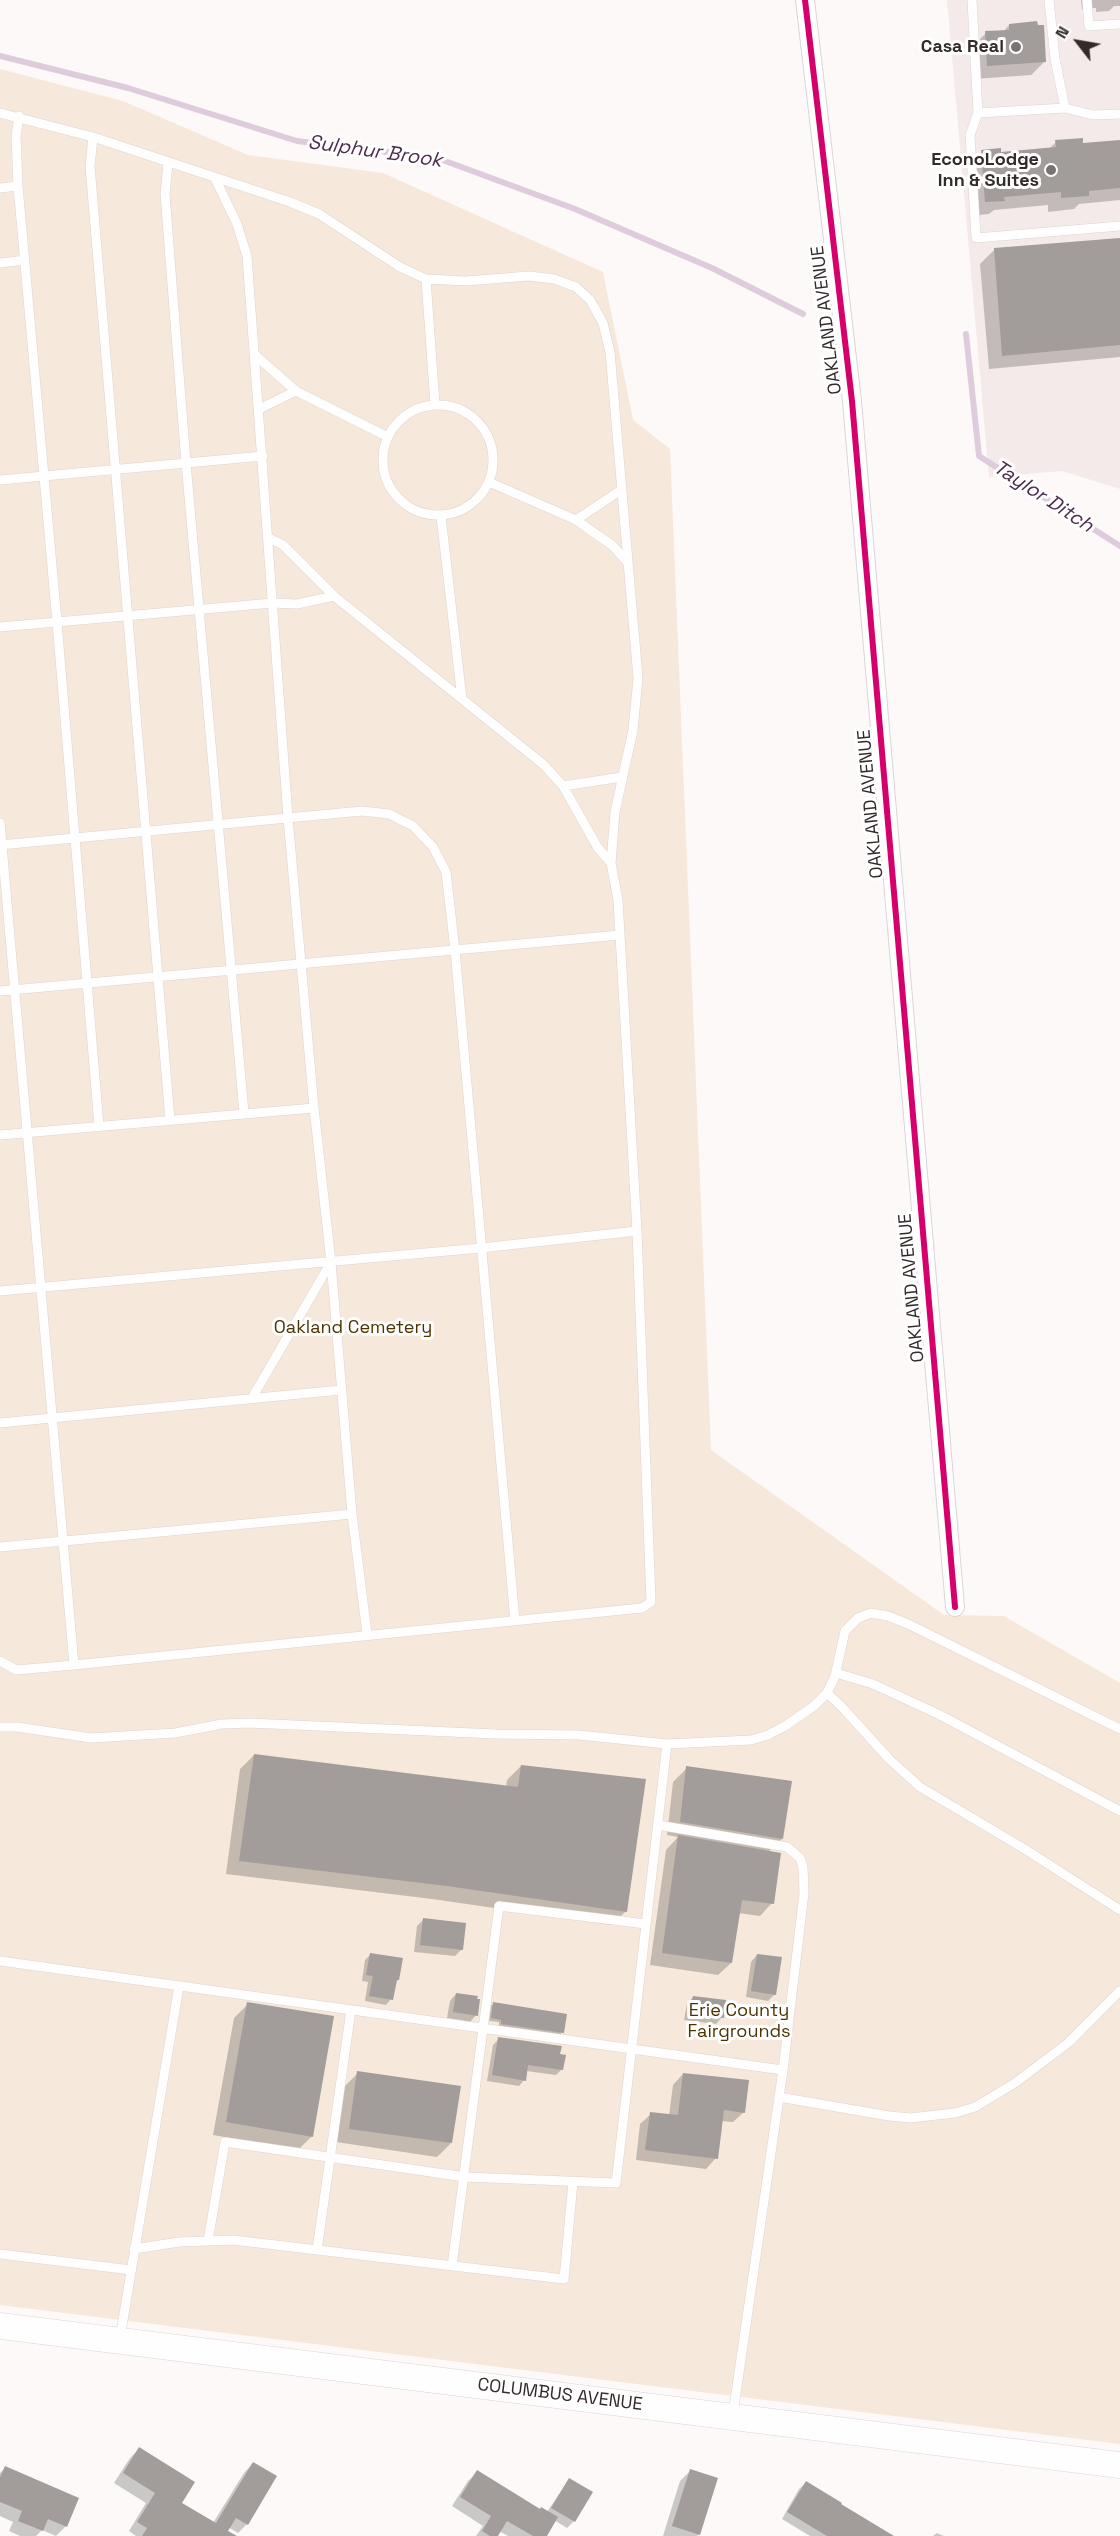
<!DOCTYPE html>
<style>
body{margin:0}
#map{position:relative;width:1120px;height:2536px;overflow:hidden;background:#fdf9f9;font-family:"Space Grotesk",sans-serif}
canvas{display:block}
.north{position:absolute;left:1048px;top:12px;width:60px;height:60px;-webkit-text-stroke:4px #fff;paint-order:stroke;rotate:301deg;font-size:16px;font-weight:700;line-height:24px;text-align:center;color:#342a2a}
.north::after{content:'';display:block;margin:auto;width:21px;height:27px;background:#342a2a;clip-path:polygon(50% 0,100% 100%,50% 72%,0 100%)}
</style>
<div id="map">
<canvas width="1120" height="2536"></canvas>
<div class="north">N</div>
</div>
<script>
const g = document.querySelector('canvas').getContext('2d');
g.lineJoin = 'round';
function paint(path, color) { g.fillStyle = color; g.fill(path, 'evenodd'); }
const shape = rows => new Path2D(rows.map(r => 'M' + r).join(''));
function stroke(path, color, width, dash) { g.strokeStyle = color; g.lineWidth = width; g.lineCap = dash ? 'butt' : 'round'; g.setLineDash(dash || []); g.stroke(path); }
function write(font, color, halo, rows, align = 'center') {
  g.font = font + ' "Space Grotesk",sans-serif'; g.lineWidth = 6; g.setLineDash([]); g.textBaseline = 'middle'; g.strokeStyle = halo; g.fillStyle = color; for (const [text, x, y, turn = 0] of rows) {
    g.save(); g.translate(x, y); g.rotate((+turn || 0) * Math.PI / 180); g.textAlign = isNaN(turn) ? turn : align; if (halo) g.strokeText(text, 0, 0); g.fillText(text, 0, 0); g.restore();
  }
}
paint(shape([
 [947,0,1120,0,1120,489,1062,471,989,477]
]), '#f4eae9');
paint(shape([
 [0,69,123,101,248,155,383,173,603,272,633,420,670,449,711,1450,944,1615,1004,1616,1120,1683,1120,2444,0,2305]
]), '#f6e8da');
paint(shape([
 [1081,0,1120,0,1120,6,1114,6,1109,11,1096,12,1096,8,1082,9],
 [1009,25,1045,61,1031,75,974,79,972,47,986,33,1003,32],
 [1056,142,1082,145,1120,142,1120,200,1079,204,1074,209,1048,212,1048,205,994,210,989,214,971,216,968,165,982,152,1000,153,1048,150],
 [1120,239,1120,357,989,369,980,264,994,250],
 [254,1755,506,1787,507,1780,521,1766,626,1911,612,1925,432,1899,226,1874,240,1769],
 [687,1768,782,1839,768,1852,772,1903,760,1916,738,1913,731,1963,718,1975,650,1965,666,1850,678,1837,667,1835,673,1782],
 [423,1920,462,1949,455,1956,414,1952,417,1926],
 [370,1955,398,1980,394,1983,391,1999,386,2005,365,2001,368,1982,362,1981,365,1960],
 [757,1955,775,1994,768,2001,746,1997,751,1962],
 [456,1994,476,2000,476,2015,470,2022,447,2018,450,2001],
 [693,1997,722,2017,716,2024,684,2020,687,2004],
 [494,2003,562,2032,560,2035,499,2026,499,2022,489,2021,491,2006],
 [248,2004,312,2136,298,2150,213,2135,234,2018],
 [499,2039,559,2055,561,2070,556,2075,526,2071,524,2080,519,2086,487,2081,493,2045],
 [358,2073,451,2143,437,2157,336,2142,344,2087],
 [683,2074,744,2112,733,2122,721,2121,716,2158,706,2169,636,2160,640,2124,651,2114,669,2116,673,2085],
 [139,2449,180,2503,213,2523,244,2473,253,2463,247,2524,238,2533,228,2527,223,2536,136,2536,129,2531,146,2503,114,2483,130,2458],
 [5,2468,66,2526,56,2536,42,2530,36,2536,20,2536,9,2531,13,2522,0,2516,0,2473],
 [690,2471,699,2534,697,2536,663,2536,680,2481],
 [477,2472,540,2510,547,2512,569,2479,591,2492,574,2521,567,2528,554,2520,545,2536,508,2536,499,2531,496,2536,476,2536,483,2526,452,2506,468,2481],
 [806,2483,882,2536,810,2536,782,2519,799,2489],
 [937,2533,944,2536,933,2536]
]), '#0003');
stroke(shape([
 [0,56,128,88,297,141,437,158,575,209,712,268,803,314],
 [966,334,979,456,1120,546]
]), '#deccdd', 6);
paint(shape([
 [1037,21,1038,25,1044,25,1046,62,987,66,985,31,1009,30,1009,24],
 [1083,138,1083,143,1120,140,1120,188,1089,191,1089,196,1061,198,1061,192,1004,197,1005,201,985,202,981,150,1001,148,1001,152,1056,147,1055,140],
 [1120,238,1120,345,1002,356,994,248],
 [254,1754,518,1787,521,1765,646,1779,627,1912,447,1886,239,1861],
 [686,1766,792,1781,783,1839,680,1822],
 [678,1835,781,1853,774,1904,742,1900,732,1963,662,1953],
 [423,1918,466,1923,463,1950,420,1945],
 [370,1953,403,1958,399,1980,397,1980,393,2000,369,1996,373,1976,366,1975],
 [757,1954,782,1957,776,1995,751,1991],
 [456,1993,478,1996,477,1999,480,1999,478,2016,453,2012],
 [693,1996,726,2000,724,2018,690,2014],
 [247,2002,334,2016,313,2137,226,2122],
 [493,2002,567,2014,564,2033,501,2024,501,2020,491,2018],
 [498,2037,562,2046,560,2054,566,2055,563,2070,528,2065,526,2081,492,2075],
 [357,2071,461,2086,452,2143,349,2129],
 [683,2073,749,2080,745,2113,724,2110,718,2159,645,2150,650,2112,678,2115],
 [139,2447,195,2482,182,2503,216,2523,253,2462,277,2476,248,2525,236,2518,228,2531,237,2536,142,2536,147,2528,137,2522,155,2493,123,2473],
 [5,2466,79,2498,67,2527,48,2519,43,2531,18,2521,22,2511,0,2502,0,2477],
 [690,2469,718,2478,700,2535,672,2526],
 [477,2470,540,2509,541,2507,558,2517,547,2536,533,2536,507,2521,498,2536,490,2536,482,2531,491,2516,460,2497],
 [569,2478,593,2492,575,2522,551,2508],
 [806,2481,842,2503,841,2504,894,2536,827,2536,787,2512]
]), '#a29c9a');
const lane = shape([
 [972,0,978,113,1065,108,1055,59,1049,0],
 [1087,0,1089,26,1120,24],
 [1065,108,1093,115,1120,114],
 [0,113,93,137,290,202,319,214,400,267,426,279,435,405],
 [978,113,970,135,976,238,1120,226],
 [19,116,16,136,18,186,57,622,99,1126],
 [93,137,90,166,170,1120],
 [168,163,165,194,186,463,244,1113],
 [215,178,237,224,247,256,288,818,314,1108,331,1262,352,1514,367,1634],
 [0,188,18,186],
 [0,263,25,260],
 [255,355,296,391,388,437],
 '383 460a55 55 0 1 1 110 0a55 55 0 1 1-110 0Z',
 [259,409,296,391],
 [0,480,263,456],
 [489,482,576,520,621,490],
 [441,516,462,699,544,765,563,786,622,777],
 [576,520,613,546,628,563],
 [269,538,283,545,334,596,462,699],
 [0,627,273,603,297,604,334,596],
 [563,786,598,848,611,863],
 [0,823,74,1665],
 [0,845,362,811,389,814,413,826,433,847,446,872,455,950,515,1621],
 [0,991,620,935],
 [0,1135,314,1108],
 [0,1291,481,1248,637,1231],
 [252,1398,331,1262],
 [0,1423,341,1390],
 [0,1547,352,1514],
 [0,1661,16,1670,74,1665,642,1608,651,1602,637,1231,618,900,611,863,615,812,633,730,638,678,610,352,603,323,590,300,576,287,554,279,529,276,466,281,426,279],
 [836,1673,873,1684,940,1715,1120,1811],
 [827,1693,842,1707,889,1759,920,1787,1023,1848,1120,1910],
 [0,1727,17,1727,91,1738,175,1733,222,1724,249,1723,496,1734,579,1735,667,1744,751,1740,768,1735,785,1726,814,1706,827,1693,835,1676,845,1631,858,1618,871,1613,888,1616,908,1624,1120,1729],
 [658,1825,787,1847,800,1858,803,1867,804,1893,783,2070,733,2414],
 [0,1961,783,2070],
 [779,2097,889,2116,910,2118,955,2113,975,2107,1015,2083,1068,2043,1120,1991],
 [208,2241,225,2142,465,2177,616,2183,667,1744],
 [134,2249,179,2242,233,2240,564,2279,573,2182],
 [317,2250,351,2010],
 [0,2254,131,2270],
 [452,2266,499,1906,646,1924],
 [120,2338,179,1986]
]);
const street = shape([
 [805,0,852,401,955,1607]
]);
const secondary = shape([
 [0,2326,1120,2465]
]);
stroke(lane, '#dcd5d5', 10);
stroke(street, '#dcd5d5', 20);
stroke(secondary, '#dcd5d5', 27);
stroke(lane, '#fffefe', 9);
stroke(street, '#fffefe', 18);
stroke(secondary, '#fffefe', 26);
stroke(shape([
 [805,0,852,401,955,1607]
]), '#d6006c', 6);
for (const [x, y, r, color] of [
 [1016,47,6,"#7a7272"],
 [1051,170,6,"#7a7272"]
]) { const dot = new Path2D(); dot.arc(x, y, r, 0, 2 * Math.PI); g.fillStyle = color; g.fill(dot); stroke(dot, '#fff', 2); }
write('bold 18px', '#342a2a', '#fff', [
 ["Casa Real",1004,47],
 ["EconoLodge",1039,160],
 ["Inn & Suites",1039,181]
], 'right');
write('18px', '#342a2a', '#fff', [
 ["OAKLAND AVENUE",827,320,-97],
 ["OAKLAND AVENUE",871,804,-95],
 ["OAKLAND AVENUE",912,1288,-95],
 ["COLUMBUS AVENUE",560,2395,7]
]);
write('18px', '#513100', '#fff', [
 ["Oakland Cemetery",353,1328],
 ["Erie County",739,2011],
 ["Fairgrounds",739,2032]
]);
write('italic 20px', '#4e2c50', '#fff', [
 ["Sulphur Brook",375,152,8],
 ["Taylor Ditch",1043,497,33]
]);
</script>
